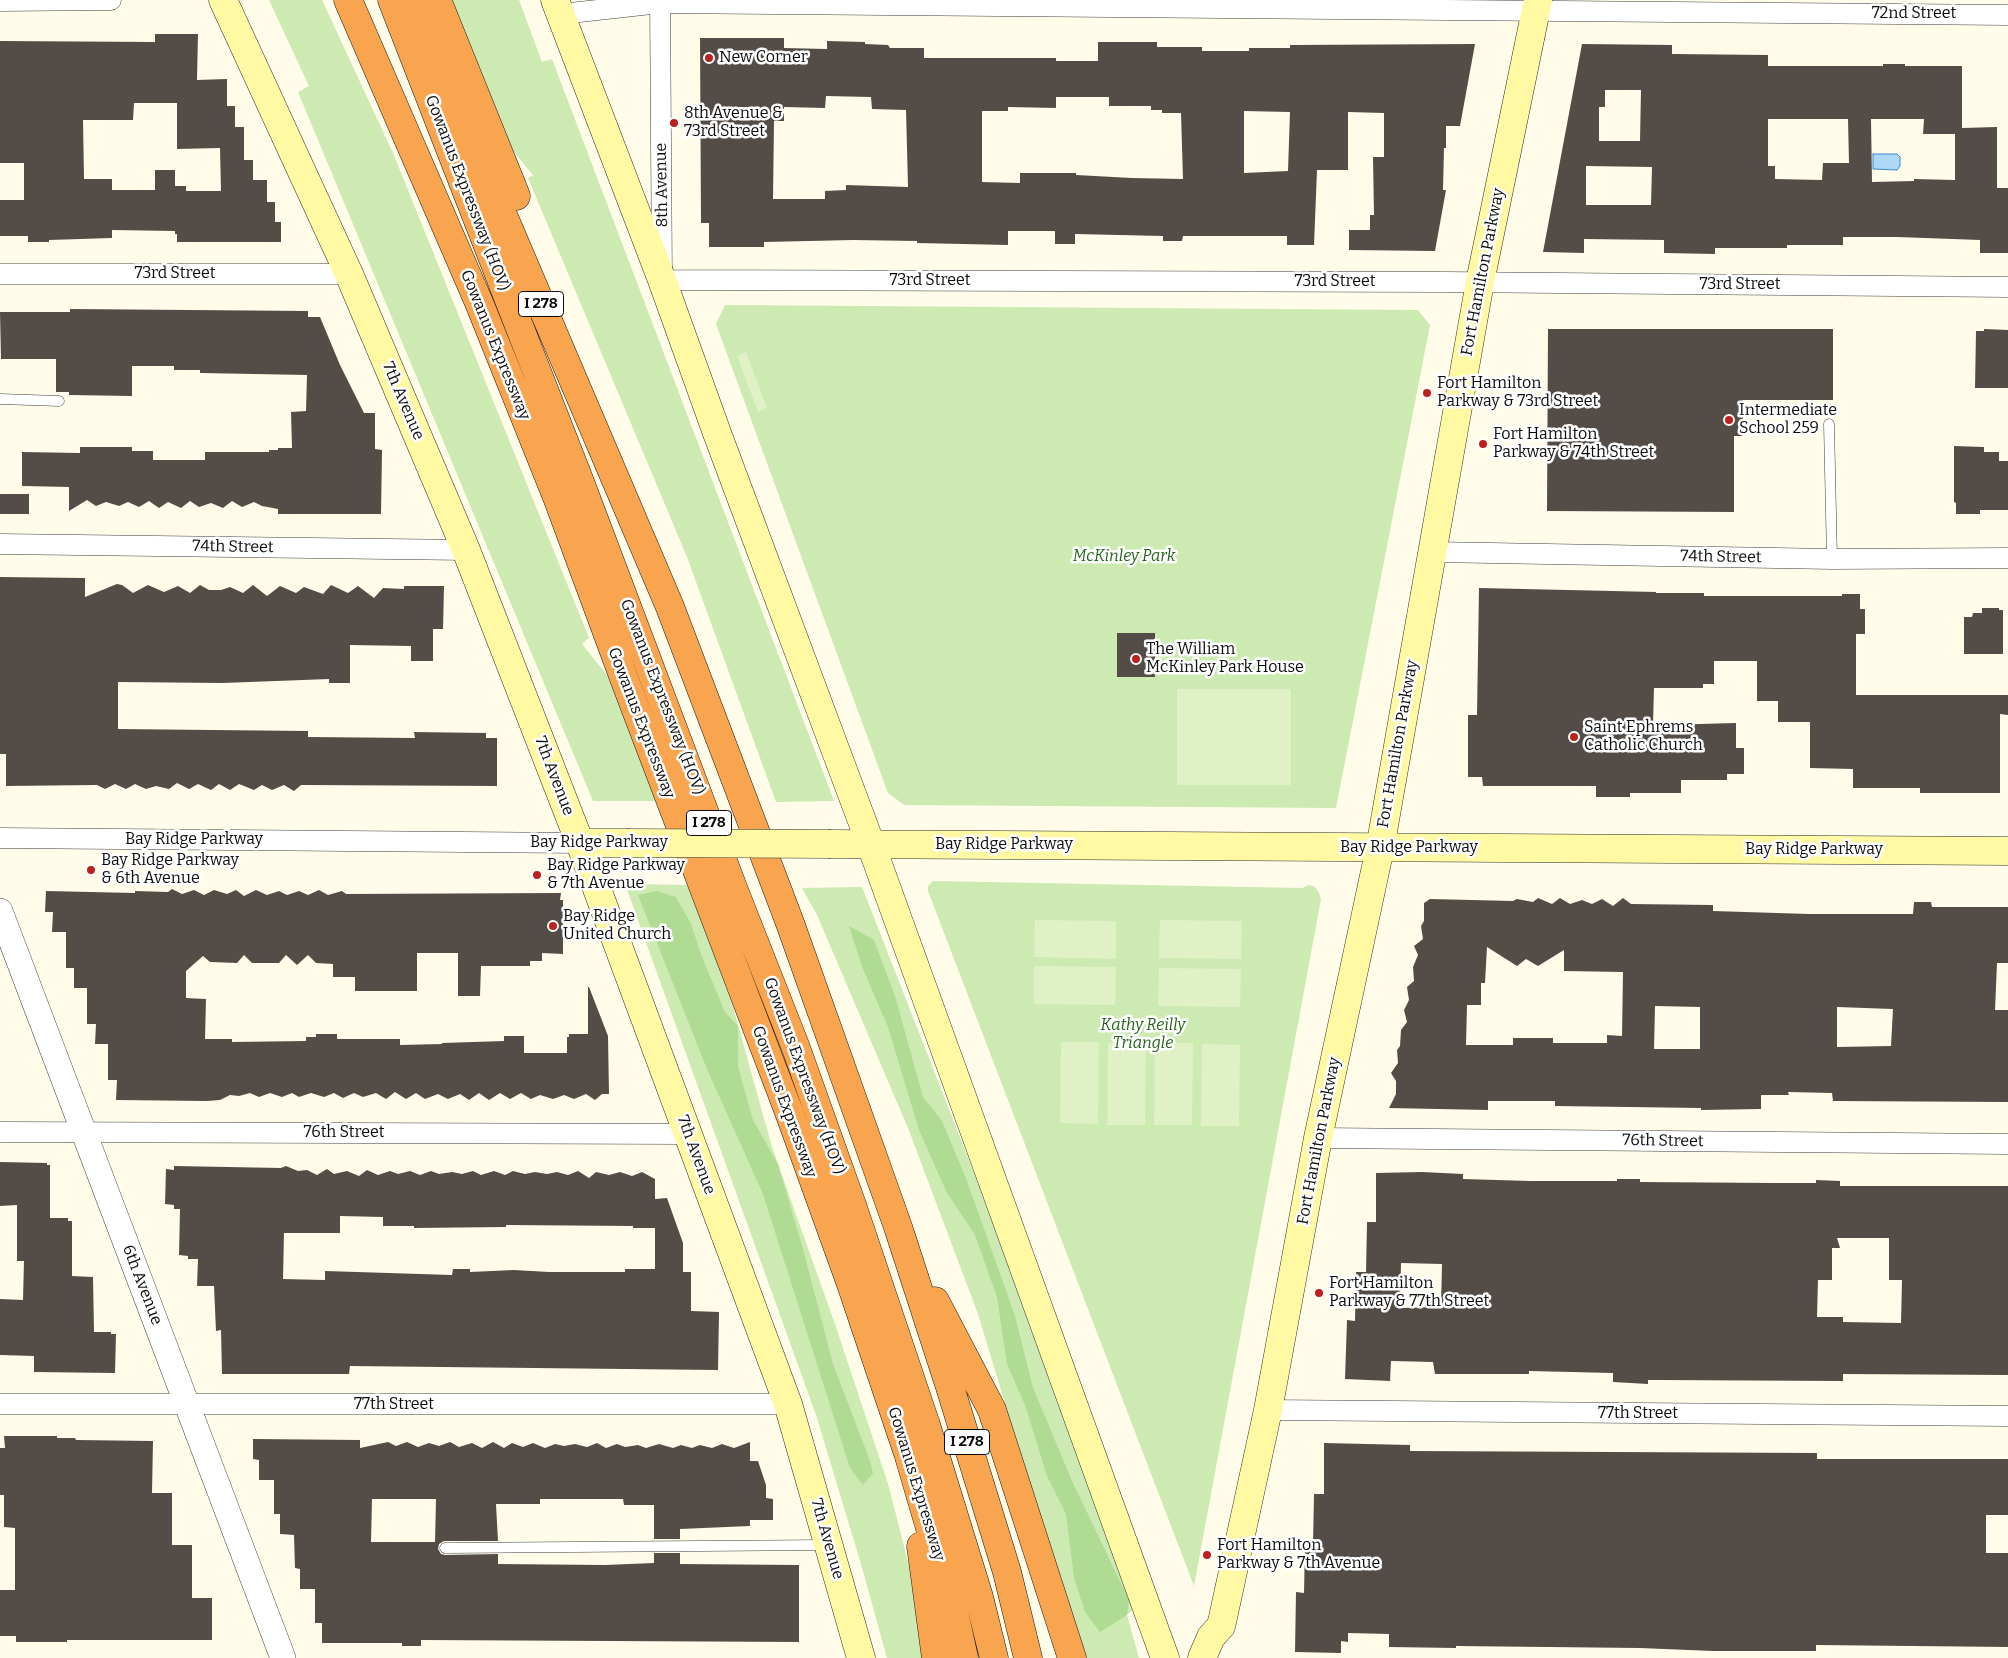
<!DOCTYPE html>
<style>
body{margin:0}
canvas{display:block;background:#fffce9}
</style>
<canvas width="2008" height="1658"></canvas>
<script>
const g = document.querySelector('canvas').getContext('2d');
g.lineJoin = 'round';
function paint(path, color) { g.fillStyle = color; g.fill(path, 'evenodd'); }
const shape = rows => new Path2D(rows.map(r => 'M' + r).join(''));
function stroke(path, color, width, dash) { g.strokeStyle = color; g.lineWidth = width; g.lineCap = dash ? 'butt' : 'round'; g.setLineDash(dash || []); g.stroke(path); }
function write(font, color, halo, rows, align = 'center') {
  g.font = font + ' Bitter,serif'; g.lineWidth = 5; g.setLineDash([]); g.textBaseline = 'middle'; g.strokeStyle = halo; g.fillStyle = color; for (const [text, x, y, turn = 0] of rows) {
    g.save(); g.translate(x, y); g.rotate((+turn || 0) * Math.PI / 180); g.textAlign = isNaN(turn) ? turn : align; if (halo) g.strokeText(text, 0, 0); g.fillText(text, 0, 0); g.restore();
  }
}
paint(shape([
 [269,0,322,0,393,153,589,638,582,644,607,675,658,801,593,801,298,92,309,86],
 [452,0,519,0,542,62,552,59,834,801,776,802,687,557,528,178,533,175,504,140,474,75],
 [725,305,1418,310,1430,325,1336,808,904,805,888,793,716,324],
 [933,881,1302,888,1309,885,1315,887,1319,893,1321,899,1194,1586,928,891,928,886],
 [625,884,688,885,733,1007,772,1147,836,1327,889,1487,916,1594,927,1658,887,1658,861,1564,816,1415],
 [862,887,976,1178,1137,1606,1127,1615,1139,1658,1082,1658,978,1314,908,1128,817,915,802,888]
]), '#cdeab3');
paint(shape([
 [656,891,676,897,691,924,702,957,725,1012,738,1026,738,1067,753,1120,778,1164,804,1253,833,1364,870,1461,873,1473,863,1485,850,1468,763,1194,707,1069,638,895],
 [849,926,874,940,895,996,923,1097,942,1121,967,1181,1015,1316,1033,1388,1072,1481,1129,1600,1127,1615,1100,1632,1085,1612,1074,1577,1066,1514,1047,1476,1025,1405,1007,1364,997,1297,975,1235,947,1193,919,1130,888,1027,863,969]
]), '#afdb92');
paint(shape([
 [746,352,767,408,758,412,737,356],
 [1177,689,1291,689,1291,785,1177,785],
 [1035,920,1116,921,1116,959,1034,957],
 [1160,920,1242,921,1241,959,1159,958],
 [1034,966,1116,967,1115,1005,1034,1004],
 [1159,968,1241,969,1240,1007,1158,1006],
 [1061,1042,1099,1042,1098,1124,1060,1123],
 [1108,1043,1146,1043,1145,1125,1107,1125],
 [1155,1043,1193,1043,1192,1125,1154,1125],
 [1202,1044,1240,1045,1239,1126,1201,1126]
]), '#dff1c5');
const water = shape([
 [1873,154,1897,154,1900,157,1900,166,1897,170,1873,169,1873,154]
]);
paint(water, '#add8f8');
stroke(water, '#328ad1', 1);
paint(shape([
 [155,34,198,34,197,80,227,79,227,106,235,106,235,127,244,127,244,160,253,160,253,180,267,180,267,202,275,202,275,222,281,222,281,242,177,242,177,234,175,234,175,231,112,230,112,238,49,240,49,242,28,242,28,236,0,236,0,200,24,200,24,163,0,163,0,41,155,42],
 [134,103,177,103,177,149,220,148,221,191,186,191,186,186,175,186,175,170,155,170,155,190,112,190,112,179,84,179,83,120,133,120],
 [700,38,784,38,784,48,827,49,827,41,865,42,865,44,888,45,890,48,924,48,924,58,1056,58,1056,61,1098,61,1098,42,1157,42,1157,47,1202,47,1202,51,1249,51,1249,48,1290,48,1290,45,1475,44,1460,126,1446,126,1446,148,1444,148,1443,190,1446,190,1435,251,1349,250,1349,230,1370,230,1370,215,1374,215,1373,157,1384,157,1384,113,1348,112,1348,170,1317,170,1314,245,1287,245,1287,236,1183,236,1182,241,1163,241,1163,236,1075,234,1075,244,1055,244,1055,231,1008,231,1008,245,917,243,917,241,853,240,764,242,764,247,709,247,709,223,701,223],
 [826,96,871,97,872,109,906,110,908,187,846,185,846,190,825,191,825,199,773,199,774,121,784,121,784,107,825,108],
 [1056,97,1109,97,1109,106,1151,106,1151,110,1162,110,1162,113,1181,113,1183,179,1132,178,1076,175,1076,173,1020,173,1020,183,982,182,982,111,1008,111,1008,107,1056,108],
 [1244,111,1290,112,1288,171,1244,173],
 [1582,44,1672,45,1672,54,1768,55,1768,66,1883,66,1883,64,1905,64,1905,66,1962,66,1962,128,1997,127,1997,188,2008,188,2008,253,1980,253,1980,240,1897,237,1843,237,1843,245,1787,245,1787,248,1715,248,1715,254,1664,253,1664,240,1584,239,1584,253,1543,252],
 [1605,90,1641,90,1640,141,1599,141,1599,107,1605,107],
 [1768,119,1848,119,1849,163,1823,163,1822,180,1775,179,1775,166,1768,166],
 [1871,119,1924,119,1923,134,1955,134,1955,180,1914,179,1914,181,1872,182],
 [1586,166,1652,167,1651,205,1586,205],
 [70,309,308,311,308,317,320,317,340,365,364,413,375,413,375,449,382,450,381,514,278,514,278,509,262,506,254,502,242,507,232,501,223,508,211,503,199,507,190,501,181,508,168,502,159,508,149,501,139,507,128,502,119,506,106,502,96,506,87,500,69,511,69,487,22,486,22,452,80,453,80,447,132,447,132,451,153,451,153,460,205,460,205,452,269,452,269,450,278,450,278,448,292,448,291,412,306,411,307,375,200,373,200,370,174,370,174,366,132,366,132,396,69,395,69,392,56,392,56,359,1,359,0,312,70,312],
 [1548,329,1833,329,1833,400,1743,400,1743,436,1734,436,1734,512,1547,511],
 [1984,329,2008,330,2008,388,1975,388,1976,331,1984,331],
 [1954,446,1984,447,1984,452,1999,452,1999,461,2008,461,2008,510,1980,510,1980,514,1956,514,1956,503,1954,502],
 [0,494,29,494,29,514,0,514],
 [0,577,85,578,85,597,117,584,122,585,133,593,148,585,164,592,178,586,190,593,200,585,209,590,221,590,230,587,243,593,253,585,267,596,280,586,296,593,304,587,323,594,331,585,348,593,358,586,374,598,383,588,404,589,404,586,444,586,443,629,433,629,433,661,411,661,411,646,350,645,350,683,329,683,329,679,223,683,118,682,118,729,308,731,308,737,415,738,414,732,486,733,486,738,497,738,497,786,301,785,294,791,284,785,272,790,262,785,254,790,239,784,230,790,219,784,211,790,198,784,189,789,177,783,169,789,156,786,146,789,135,784,126,789,115,784,105,789,97,785,6,786,6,754,0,754],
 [1479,588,1656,592,1656,593,1704,593,1704,596,1842,596,1842,594,1860,594,1860,609,1865,609,1865,634,1856,634,1856,695,2008,695,2008,715,2000,714,2000,793,1920,793,1920,788,1853,788,1853,769,1810,768,1810,722,1778,722,1778,701,1757,701,1757,661,1714,661,1714,684,1703,684,1703,688,1654,688,1653,724,1663,724,1663,725,1736,723,1736,748,1744,748,1744,774,1727,774,1727,780,1681,780,1681,793,1630,793,1630,797,1596,797,1596,786,1483,786,1482,777,1468,777,1468,715,1477,715],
 [1982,608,1999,608,1999,610,2003,610,2003,654,1964,654,1964,617,1972,617,1973,613,1982,613],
 [1117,633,1155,633,1155,677,1117,677],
 [172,889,182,894,194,890,204,895,214,890,227,894,236,890,244,896,256,890,267,895,279,891,287,895,299,891,308,895,319,890,328,895,342,891,346,894,561,893,560,900,563,900,563,954,542,953,542,961,530,961,530,966,481,966,480,996,458,996,458,953,417,953,417,991,355,991,355,977,333,977,333,964,316,963,308,955,297,965,286,955,279,963,252,963,244,955,237,963,210,962,203,956,186,971,186,998,206,999,205,1039,232,1039,232,1042,306,1041,306,1037,316,1037,316,1034,337,1034,337,1039,400,1039,400,1045,442,1044,442,1043,504,1041,504,1036,524,1036,524,1053,567,1053,567,1037,569,1037,569,1034,588,1034,588,987,589,987,608,1036,609,1094,602,1094,595,1100,586,1094,574,1099,564,1095,553,1099,540,1095,531,1099,521,1093,510,1099,500,1093,489,1100,479,1093,469,1100,460,1094,448,1099,438,1094,425,1099,416,1093,406,1099,395,1092,386,1099,376,1093,363,1097,354,1093,343,1098,334,1093,324,1097,311,1093,299,1097,292,1093,282,1097,270,1093,259,1097,250,1093,239,1096,230,1095,220,1100,207,1101,116,1100,117,1080,108,1080,108,1044,95,1044,96,1024,87,1024,87,988,74,988,74,968,66,968,66,932,52,932,53,912,45,912,46,891,135,893,135,891,168,892],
 [1538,898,1552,904,1560,898,1570,904,1582,900,1592,904,1602,899,1613,906,1623,898,1631,904,1713,905,1713,911,1809,914,1913,914,1914,902,1931,902,1932,907,2008,907,2008,963,1997,963,1995,1010,2008,1010,2008,1102,1833,1101,1832,1093,1788,1092,1789,1095,1761,1095,1761,1109,1701,1110,1701,1108,1555,1106,1555,1101,1488,1101,1488,1110,1389,1108,1396,1094,1396,1081,1391,1073,1398,1063,1397,1050,1400,1046,1401,1030,1407,1022,1404,1010,1409,1000,1407,987,1414,981,1413,967,1418,955,1414,946,1423,939,1421,926,1424,921,1424,903,1430,899,1513,901,1517,899,1533,902],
 [1487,947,1517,966,1526,959,1538,966,1564,950,1564,971,1623,972,1622,1036,1607,1035,1607,1043,1553,1043,1553,1038,1513,1038,1513,1045,1466,1045,1467,1005,1481,1005,1481,983,1485,983],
 [1655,1006,1700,1007,1700,1049,1654,1049],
 [1837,1007,1893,1009,1891,1046,1837,1047],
 [0,1162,47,1163,47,1165,50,1165,50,1218,68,1218,68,1221,72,1221,72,1276,93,1277,94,1332,111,1332,111,1334,116,1334,115,1373,34,1372,34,1356,0,1355,0,1299,23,1300,24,1261,17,1261,17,1205,0,1206],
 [174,1166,281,1168,286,1166,298,1171,307,1170,317,1175,327,1169,334,1174,347,1171,359,1176,367,1170,378,1175,390,1171,398,1174,410,1171,420,1175,431,1171,439,1174,452,1172,462,1174,473,1171,481,1175,494,1171,505,1175,513,1171,525,1174,535,1172,547,1174,557,1172,568,1175,578,1171,589,1178,596,1172,609,1175,620,1172,632,1176,642,1172,655,1179,655,1199,667,1198,683,1243,683,1272,691,1272,691,1311,719,1312,718,1370,350,1366,349,1374,222,1374,221,1330,216,1331,214,1286,197,1286,198,1259,188,1259,188,1256,179,1255,180,1209,174,1209,174,1205,165,1204,166,1169,174,1170],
 [340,1216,383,1217,383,1226,414,1226,414,1228,506,1227,506,1225,633,1226,633,1228,655,1228,655,1269,625,1269,625,1272,549,1272,514,1270,470,1272,470,1269,453,1269,452,1275,325,1271,325,1280,283,1279,284,1233,340,1233],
 [1422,1172,1463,1174,1463,1179,1530,1181,1617,1181,1617,1179,1640,1179,1640,1182,1775,1183,1816,1183,1816,1180,1840,1181,1840,1186,2008,1186,2008,1375,1843,1374,1843,1381,1659,1380,1648,1380,1648,1384,1613,1382,1613,1373,1529,1371,1529,1374,1435,1374,1433,1362,1391,1361,1390,1381,1345,1379,1347,1320,1355,1321,1356,1272,1366,1272,1367,1222,1376,1222,1376,1173],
 [1837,1238,1889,1238,1889,1280,1902,1280,1901,1323,1843,1322,1843,1317,1817,1317,1818,1280,1832,1280,1832,1248,1840,1248],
 [1401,1263,1442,1264,1441,1307,1400,1308],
 [4,1436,57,1436,57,1438,75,1438,76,1440,153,1441,152,1493,172,1493,172,1545,192,1545,192,1598,212,1598,212,1640,67,1640,67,1642,16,1642,16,1636,0,1636,0,1590,15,1590,15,1528,4,1527,4,1495,0,1495,0,1448,5,1448],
 [253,1439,360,1440,360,1448,388,1442,396,1446,407,1442,418,1447,429,1443,439,1446,450,1442,459,1447,472,1443,482,1448,493,1442,504,1448,512,1443,523,1447,533,1443,545,1448,555,1444,564,1446,575,1444,587,1447,597,1443,606,1448,617,1444,625,1447,638,1445,646,1448,659,1444,673,1448,681,1445,692,1448,700,1445,712,1448,722,1444,734,1448,750,1442,750,1461,758,1461,766,1485,766,1498,773,1499,773,1520,750,1520,750,1526,680,1529,680,1539,654,1539,654,1505,624,1505,623,1499,540,1499,540,1504,496,1504,498,1541,444,1541,439,1544,438,1549,441,1554,445,1555,498,1554,498,1564,605,1565,654,1563,654,1553,680,1553,680,1564,799,1565,799,1642,421,1640,421,1646,402,1646,402,1643,322,1643,322,1623,315,1623,315,1589,300,1589,300,1569,295,1568,294,1535,280,1534,280,1514,274,1514,274,1480,259,1480,259,1460,253,1459],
 [372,1499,436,1499,435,1542,371,1542],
 [1324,1443,1410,1445,1410,1451,1817,1453,1817,1459,2008,1459,2008,1515,1986,1515,1986,1553,2008,1553,2008,1647,1816,1645,1816,1651,1713,1651,1640,1648,1456,1646,1456,1648,1389,1647,1389,1634,1348,1633,1348,1642,1341,1641,1341,1653,1295,1652,1296,1592,1304,1593,1305,1544,1313,1544,1314,1494,1324,1494]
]), '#544d47');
const service = shape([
 [0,399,59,401],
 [1829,424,1832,559],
 [445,1548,828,1545]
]);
const minor = shape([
 [660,0,662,280,1445,282,2008,287],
 [0,1,111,0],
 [561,14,660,3,2008,15],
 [0,274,349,274],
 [0,544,466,550],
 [1433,552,1832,559,2008,558],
 [0,838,580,843],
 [0,1132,688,1134],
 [1318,1138,2008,1144],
 [0,1404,788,1404],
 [1268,1410,2008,1416]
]);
const tertiary = shape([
 [0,911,283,1658]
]);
const secondary = shape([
 [223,0,349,274,466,550,580,843,788,1404,861,1658],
 [555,0,662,280,717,433,871,845,1165,1658],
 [580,843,627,843],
 [831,844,2008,851],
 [1202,1658,1211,1637,1221,1626,1222,1622,1268,1410,1318,1138,1380,848,1480,282,1538,0]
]);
const motorway = shape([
 [348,0,480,305,557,497,625,681,789,1112,851,1284,908,1453,952,1603,964,1658],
 [392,0,580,482,735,893,796,1048,852,1205,926,1425,979,1597,994,1658],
 [413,0,436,58,670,607,790,923,898,1227,950,1387,1007,1572,1028,1658],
 [437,0,516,196],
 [935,1301,992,1410,1072,1658],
 [921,1546,936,1658]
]);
stroke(service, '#3e3e3e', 11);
stroke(minor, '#3e3e3e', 21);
stroke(tertiary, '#3e3e3e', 26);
stroke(secondary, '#2d2d2d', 29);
stroke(motorway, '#1c1c1c', 29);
stroke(service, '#fff', 10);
stroke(minor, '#fff', 20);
stroke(tertiary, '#fff', 25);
stroke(secondary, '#fff9a4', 28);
stroke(motorway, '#f9a44e', 28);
const secondaryBridge = shape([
 [627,843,831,844]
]);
stroke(secondaryBridge, '#2d2d2d', 29, []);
stroke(secondaryBridge, '#fff9a4', 28);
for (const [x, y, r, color] of [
 [709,58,5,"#be2020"],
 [674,123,5,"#be2020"],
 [1427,393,5,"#be2020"],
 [1729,420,5,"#be2020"],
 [1483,444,5,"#be2020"],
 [1136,659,5,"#be2020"],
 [1574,737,5,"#be2020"],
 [91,870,5,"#be2020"],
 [537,875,5,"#be2020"],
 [553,926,5,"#be2020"],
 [1319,1293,5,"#be2020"],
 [1207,1555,5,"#be2020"]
]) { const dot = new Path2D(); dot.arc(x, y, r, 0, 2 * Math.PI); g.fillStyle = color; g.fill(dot); stroke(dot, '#fff', 2); }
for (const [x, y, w] of [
 [541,304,45],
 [709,823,45],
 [967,1442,45]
]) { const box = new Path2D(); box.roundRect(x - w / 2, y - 12.5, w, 25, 4); g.fillStyle = '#fff'; g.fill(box); stroke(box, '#0b0b0b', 1); }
write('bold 15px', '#0b0b0b', null, [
 ["I 278",541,304],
 ["I 278",709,823],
 ["I 278",967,1442]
]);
write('16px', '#0b0b0b', '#fff', [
 ["72nd Street",1914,14],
 ["8th Avenue",662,185,-91],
 ["Gowanus Expressway (HOV)",467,193,69],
 ["Fort Hamilton Parkway",1483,272,-79],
 ["73rd Street",175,274],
 ["73rd Street",930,281],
 ["73rd Street",1335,282],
 ["73rd Street",1740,285],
 ["Gowanus Expressway",495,345,68],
 ["7th Avenue",403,401,67],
 ["74th Street",233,547,1],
 ["74th Street",1721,557,1],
 ["Gowanus Expressway (HOV)",662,697,69],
 ["Gowanus Expressway",641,723,69],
 ["Fort Hamilton Parkway",1398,744,-80],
 ["7th Avenue",554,776,69],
 ["Bay Ridge Parkway",194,840],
 ["Bay Ridge Parkway",599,843],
 ["Bay Ridge Parkway",1004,845],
 ["Bay Ridge Parkway",1409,848],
 ["Bay Ridge Parkway",1814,850],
 ["Gowanus Expressway (HOV)",804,1076,70],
 ["Gowanus Expressway",784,1102,70],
 ["76th Street",344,1133],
 ["Fort Hamilton Parkway",1319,1141,-79],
 ["76th Street",1663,1141,1],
 ["7th Avenue",696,1155,70],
 ["6th Avenue",142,1285,69],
 ["77th Street",394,1405],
 ["77th Street",1638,1414],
 ["Gowanus Expressway",916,1484,73],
 ["7th Avenue",827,1539,74]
]);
write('16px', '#0b0b0b', '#fff', [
 ["New Corner",719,58],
 ["8th Avenue &",684,114],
 ["73rd Street",684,132],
 ["Fort Hamilton",1437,384],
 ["Parkway & 73rd Street",1437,402],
 ["Intermediate",1739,411],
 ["School 259",1739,429],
 ["Fort Hamilton",1493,435],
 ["Parkway & 74th Street",1493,453],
 ["The William",1146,650],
 ["McKinley Park House",1146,668],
 ["Saint Ephrems",1584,728],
 ["Catholic Church",1584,746],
 ["Bay Ridge Parkway",101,861],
 ["& 6th Avenue",101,879],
 ["Bay Ridge Parkway",547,866],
 ["& 7th Avenue",547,884],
 ["Bay Ridge",563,917],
 ["United Church",563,935],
 ["Fort Hamilton",1329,1284],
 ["Parkway & 77th Street",1329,1302],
 ["Fort Hamilton",1217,1546],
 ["Parkway & 7th Avenue",1217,1564]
], 'left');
write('italic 16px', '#26641b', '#fff', [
 ["McKinley Park",1124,557],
 ["Kathy Reilly",1143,1026],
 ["Triangle",1143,1044]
]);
</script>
